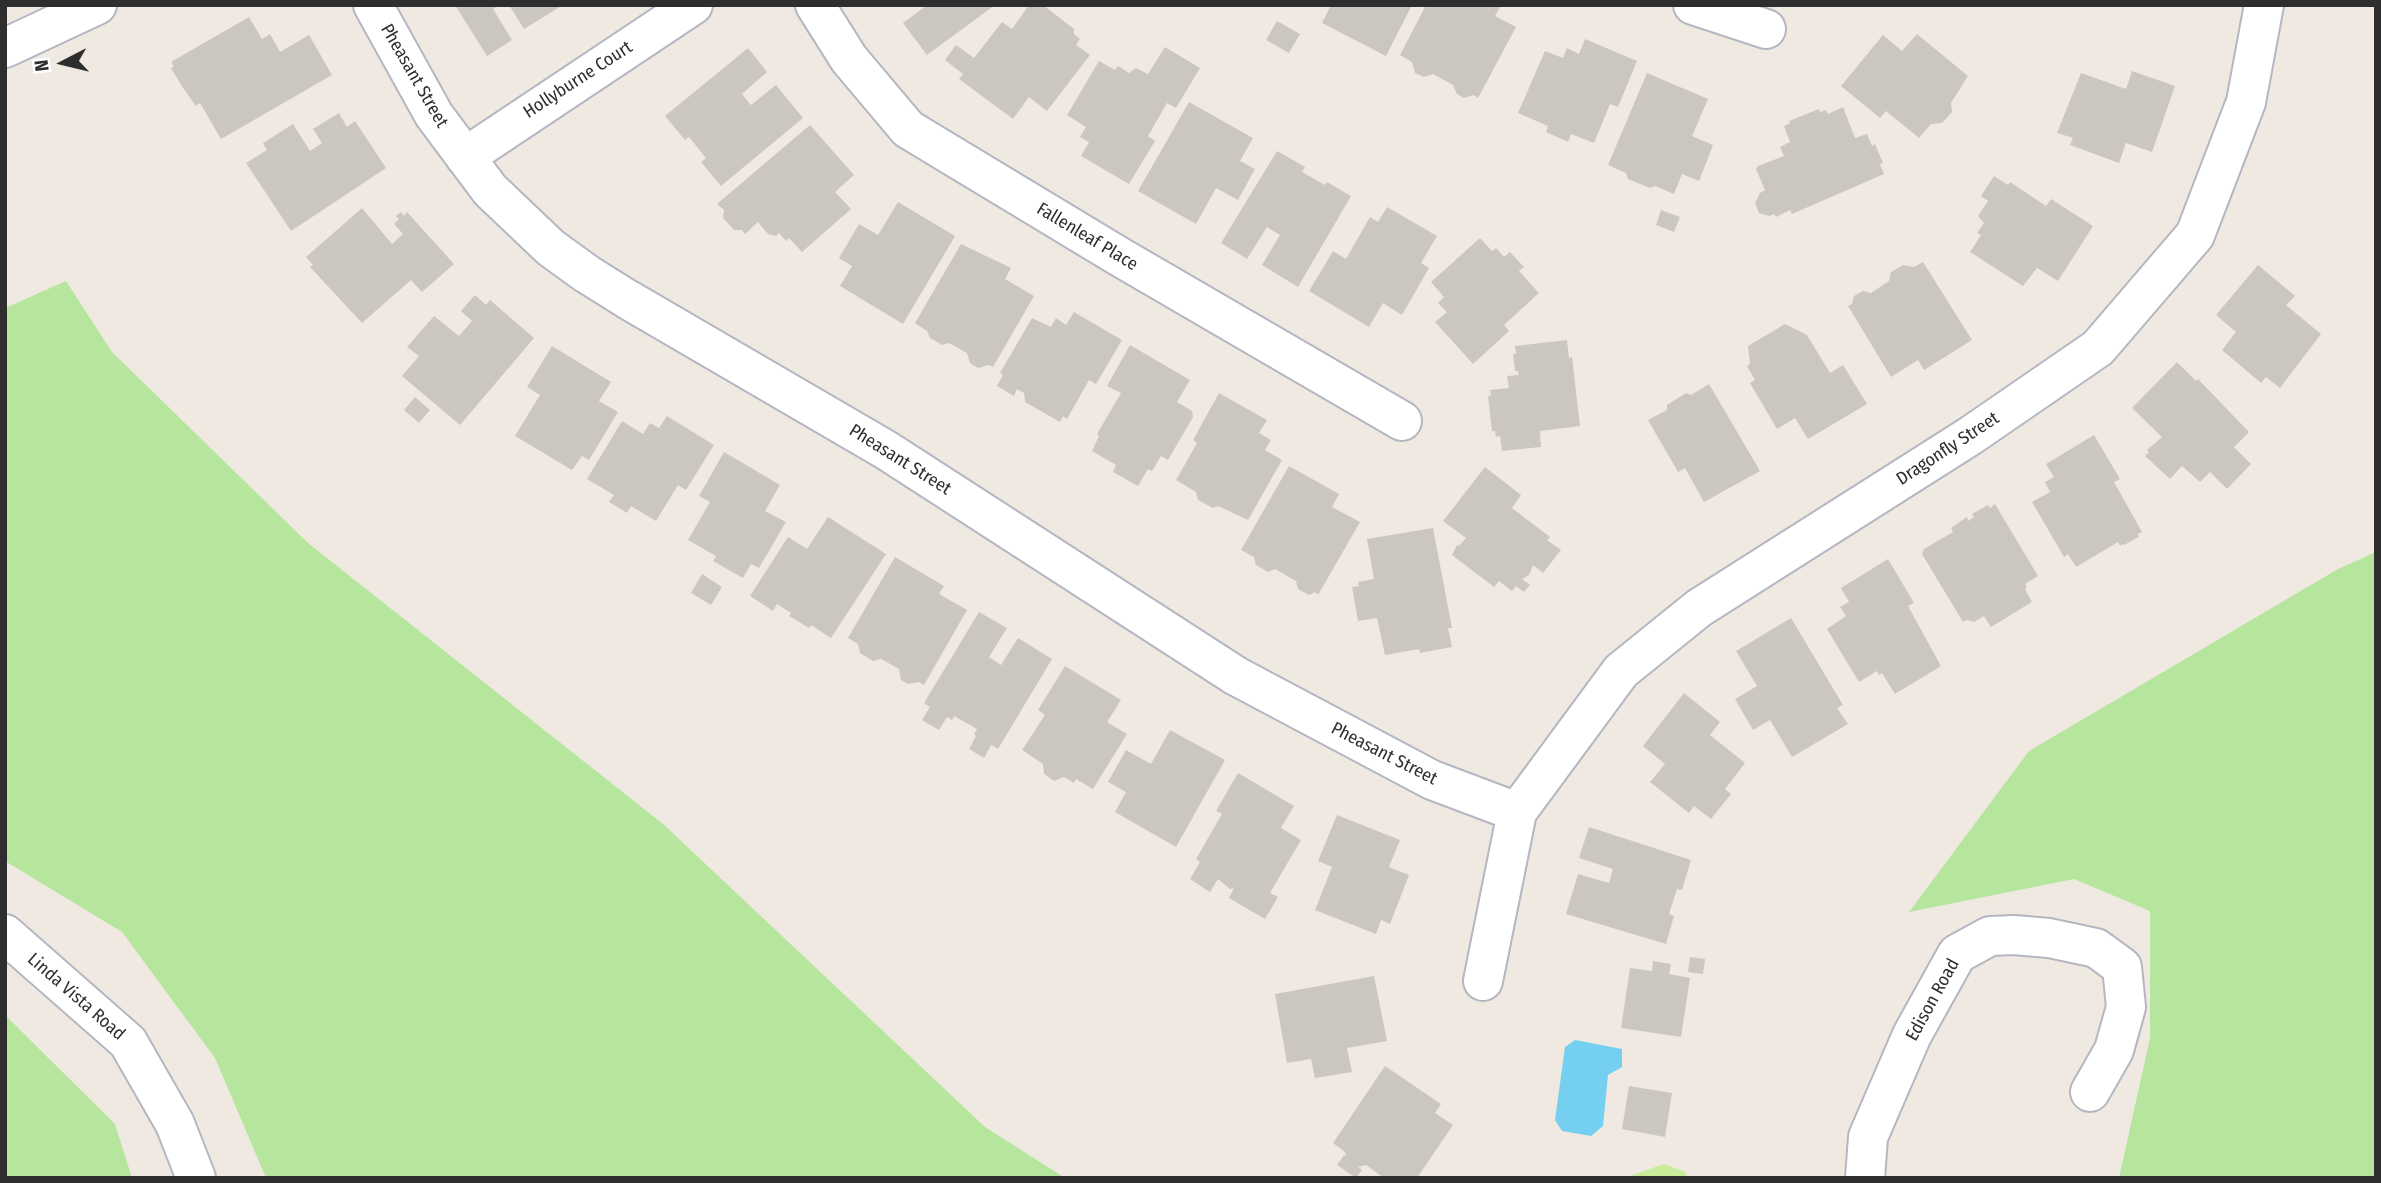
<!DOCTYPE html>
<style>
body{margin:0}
#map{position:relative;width:2381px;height:1183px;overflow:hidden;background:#efe9e1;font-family:"Fira Sans Condensed",sans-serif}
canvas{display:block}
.frame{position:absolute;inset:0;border:7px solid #2e2e2e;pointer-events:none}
.north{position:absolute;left:28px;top:28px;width:70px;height:70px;-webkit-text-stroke:5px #fff;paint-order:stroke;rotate:263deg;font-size:19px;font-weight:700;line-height:28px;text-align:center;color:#2e2e2e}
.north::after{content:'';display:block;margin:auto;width:24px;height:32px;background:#2e2e2e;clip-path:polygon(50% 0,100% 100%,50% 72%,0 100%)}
</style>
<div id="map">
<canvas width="2381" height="1183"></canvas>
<div class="frame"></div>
<div class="north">N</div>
</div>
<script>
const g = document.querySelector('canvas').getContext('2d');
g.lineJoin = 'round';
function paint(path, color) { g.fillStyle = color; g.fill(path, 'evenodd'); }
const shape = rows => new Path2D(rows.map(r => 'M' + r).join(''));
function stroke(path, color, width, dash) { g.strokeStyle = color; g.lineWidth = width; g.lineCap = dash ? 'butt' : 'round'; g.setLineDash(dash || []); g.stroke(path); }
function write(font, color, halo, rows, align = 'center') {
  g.font = font + ' "Fira Sans Condensed",sans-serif'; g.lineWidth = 5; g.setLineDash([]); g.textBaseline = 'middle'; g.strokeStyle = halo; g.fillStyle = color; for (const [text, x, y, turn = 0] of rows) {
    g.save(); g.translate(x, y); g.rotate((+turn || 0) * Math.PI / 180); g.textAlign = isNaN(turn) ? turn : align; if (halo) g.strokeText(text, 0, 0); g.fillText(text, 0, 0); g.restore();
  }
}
paint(shape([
 [66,281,112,352,308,543,663,824,985,1127,1065,1178,266,1178,215,1058,122,932,5,861,5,308],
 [2376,552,2376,1178,2119,1178,2150,1038,2150,911,2074,879,1909,912,2029,751,2338,569],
 [5,1015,115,1124,132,1178,5,1178]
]), '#b6e59e');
paint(shape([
 [1664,1164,1685,1172,1687,1178,1624,1178]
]), '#c9ec9a');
paint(shape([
 [1575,1040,1622,1049,1622,1067,1608,1075,1603,1126,1591,1136,1562,1131,1555,1120,1565,1047]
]), '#75cff0');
paint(shape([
 [455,5,499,5,493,9,512,40,487,56],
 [509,5,563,5,524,29],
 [927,5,995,5,927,55,903,23],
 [1029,5,1043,5,1074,29,1074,34,1080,39,1076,45,1090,55,1047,111,1029,97,1013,119,959,79,963,74,945,60,956,45,974,58,1002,22,1012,29],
 [1331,5,1412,5,1386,56,1322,23],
 [1426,5,1501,5,1495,16,1516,27,1478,98,1474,95,1464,98,1457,94,1453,85,1433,74,1424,77,1415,73,1412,62,1400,55],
 [249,17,262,39,270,34,280,52,309,35,332,75,221,139,200,103,196,106,183,88,171,68,174,66,171,62],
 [1277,21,1300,34,1289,53,1266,40],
 [1917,34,1968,76,1951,103,1952,112,1942,123,1931,124,1919,138,1886,111,1880,118,1841,86,1883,35,1902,51],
 [1585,39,1637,61,1618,107,1610,104,1594,143,1571,134,1568,142,1546,132,1548,126,1518,113,1545,51,1563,58,1567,48,1579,54],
 [1165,47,1200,68,1176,108,1167,103,1148,136,1155,141,1129,184,1081,156,1089,142,1080,137,1086,127,1067,115,1099,61,1115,70,1118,66,1129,73,1136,68,1148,74],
 [748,48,767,72,742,94,751,105,776,85,803,118,721,186,701,162,706,158,689,137,685,140,665,116],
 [2132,71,2175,86,2152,152,2126,143,2119,163,2070,145,2073,138,2057,133,2081,73,2126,89],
 [1647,73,1708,99,1692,136,1713,145,1699,181,1682,174,1674,194,1655,186,1650,188,1628,179,1626,173,1608,165],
 [1189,102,1253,138,1240,161,1255,169,1238,200,1216,188,1196,224,1138,191],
 [1843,107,1855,138,1867,134,1872,146,1875,144,1883,163,1880,164,1884,174,1792,214,1790,210,1776,217,1774,214,1769,216,1759,213,1755,203,1760,193,1765,190,1756,169,1758,166,1784,156,1780,147,1790,142,1784,126,1790,123,1789,121,1819,109,1820,112,1826,110,1828,114],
 [339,113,347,127,355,121,386,168,291,231,246,163,267,150,263,143,293,124,310,151,322,143,313,129],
 [810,125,854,175,835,192,851,209,802,252,789,238,786,241,779,233,776,236,768,234,758,222,745,234,742,230,734,230,723,218,724,210,717,204],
 [1277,151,1305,167,1302,172,1325,185,1327,182,1351,196,1298,287,1262,265,1280,235,1267,227,1247,259,1221,243],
 [1994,176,2008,185,2010,182,2046,206,2051,199,2093,226,2058,281,2037,268,2023,286,1970,252,1981,235,1977,233,1984,223,1978,216,1988,201,1981,196],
 [898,202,955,236,903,324,840,286,852,266,839,258,859,224,878,235],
 [1387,207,1437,236,1421,263,1429,268,1402,315,1383,303,1369,327,1309,291,1333,251,1346,259,1370,217,1378,222],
 [362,208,392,244,403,234,394,224,399,219,396,216,401,212,404,216,407,212,454,264,422,292,411,280,362,323,310,267,313,265,306,257],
 [1661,210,1680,217,1674,232,1656,225],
 [1480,238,1492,251,1496,248,1504,257,1510,252,1524,267,1519,271,1539,293,1504,325,1509,331,1473,364,1435,322,1447,312,1438,303,1444,297,1431,282],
 [961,244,1011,268,1005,279,1034,296,993,367,988,365,978,368,970,363,967,353,949,343,942,345,930,338,927,331,915,323],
 [1923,262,1972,340,1924,370,1918,360,1891,377,1848,306,1852,304,1854,296,1863,291,1871,293,1889,281,1891,272,1903,265,1914,267],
 [2258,265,2295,296,2286,305,2321,334,2280,388,2266,377,2261,383,2222,350,2236,332,2216,315],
 [475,295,486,305,490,300,534,338,460,425,402,376,419,356,407,347,434,316,459,336,472,321,461,311],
 [1074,312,1122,340,1096,384,1089,380,1067,419,1063,416,1060,422,1025,402,1024,393,1017,389,1014,396,997,386,1003,375,1000,373,1032,318,1051,327,1056,318,1066,325],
 [1785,324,1807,335,1830,373,1843,365,1867,404,1808,439,1795,418,1777,429,1750,383,1755,380,1747,366,1750,364,1748,346],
 [1567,340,1569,358,1572,357,1580,426,1540,431,1541,447,1502,451,1500,436,1496,437,1495,431,1492,431,1488,396,1491,396,1490,390,1509,388,1507,376,1519,375,1518,371,1515,371,1513,354,1516,354,1515,346],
 [1130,345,1190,380,1177,402,1192,411,1193,417,1168,460,1161,456,1152,471,1148,469,1138,486,1113,472,1116,465,1092,451,1099,436,1097,434,1121,393,1107,386],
 [552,346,611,382,599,401,618,412,589,460,582,456,572,470,515,436,540,395,527,387],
 [2177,362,2196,381,2198,379,2249,432,2234,447,2251,464,2227,489,2210,472,2200,482,2182,466,2170,479,2145,456,2149,452,2147,450,2162,437,2132,408],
 [1709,384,1760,471,1704,502,1685,468,1678,472,1648,420,1667,410,1667,405,1686,393,1691,395],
 [1219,393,1267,420,1259,433,1271,440,1265,450,1282,460,1248,520,1218,506,1213,508,1198,500,1196,492,1176,480,1197,443,1193,440],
 [415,397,430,410,419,423,404,410],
 [667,416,714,445,686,490,678,485,656,521,631,506,627,513,609,502,614,495,587,479,622,421,643,434,650,423,659,428],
 [2094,435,2120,479,2114,482,2142,532,2138,534,2139,537,2124,545,2123,544,2120,546,2118,542,2076,567,2068,554,2064,557,2032,502,2050,492,2045,482,2054,477,2046,464],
 [724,452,780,485,765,511,786,522,759,568,751,564,743,578,713,561,716,556,688,540,710,502,699,496],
 [1289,466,1339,494,1332,507,1360,522,1318,595,1315,592,1309,595,1298,589,1296,581,1275,569,1268,572,1256,565,1254,557,1241,550],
 [1485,467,1521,495,1512,508,1550,537,1547,540,1561,550,1543,573,1533,565,1529,575,1522,579,1530,585,1524,592,1516,586,1512,591,1499,581,1494,587,1452,555,1457,545,1459,546,1466,538,1443,521],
 [1995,504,2038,576,2025,584,2027,588,2025,589,2032,602,1991,627,1984,616,1974,622,1967,620,1963,622,1922,554,1924,549,1953,532,1951,528,1967,517,1968,521,1974,517,1972,514,1988,505,1990,508],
 [828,517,886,554,831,638,811,625,809,628,789,616,791,613,777,604,773,611,750,596,788,537,807,549],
 [1433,528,1452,628,1448,628,1452,647,1420,653,1419,649,1385,655,1377,618,1358,621,1352,587,1359,586,1358,582,1374,579,1367,539],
 [895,557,944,586,939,594,967,610,924,685,919,682,908,684,901,680,899,669,881,659,873,661,860,653,858,644,848,638],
 [1888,559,1914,603,1908,606,1941,666,1895,694,1882,673,1879,675,1877,671,1859,682,1827,629,1846,616,1840,607,1849,602,1841,588],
 [702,574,722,587,711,605,691,593],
 [979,612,1007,628,989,657,1001,665,1018,638,1052,659,998,749,991,745,984,758,969,749,976,736,974,734,977,729,954,716,952,720,947,717,939,730,922,720,930,707,924,703],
 [1791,618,1843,705,1837,708,1848,724,1792,757,1770,720,1753,730,1735,699,1757,686,1736,651],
 [1065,666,1121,700,1107,722,1127,734,1093,789,1076,779,1074,783,1064,777,1054,781,1044,774,1043,764,1022,750,1045,715,1038,710],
 [1684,693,1720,722,1710,735,1745,763,1725,789,1731,794,1711,819,1694,806,1689,813,1650,782,1665,764,1643,746],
 [1170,730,1225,760,1176,847,1115,812,1126,792,1108,782,1126,750,1151,764],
 [1238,773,1294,806,1281,828,1301,840,1270,893,1278,897,1265,919,1229,898,1234,888,1230,889,1218,879,1210,892,1190,879,1200,862,1196,859,1222,814,1216,811],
 [1337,815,1400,840,1389,867,1409,875,1390,924,1381,920,1376,934,1315,910,1332,867,1318,861],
 [1589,827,1691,860,1682,890,1677,889,1669,914,1674,916,1666,944,1566,914,1578,874,1609,883,1613,869,1579,858],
 [1690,957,1705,959,1703,974,1688,972],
 [1653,961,1671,964,1669,974,1690,978,1681,1037,1621,1028,1630,968,1652,971],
 [1374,976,1387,1041,1347,1048,1352,1072,1315,1078,1311,1059,1287,1063,1275,994],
 [1385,1066,1441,1104,1435,1113,1453,1125,1417,1178,1384,1178,1366,1165,1358,1167,1362,1170,1356,1178,1337,1165,1344,1155,1346,1156,1345,1152,1333,1143],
 [1629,1086,1672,1093,1665,1137,1622,1129]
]), '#cbc7bf');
const minor = shape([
 [373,5,434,115,490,190,551,248,587,274,627,299,886,450,1236,676,1432,780,1517,812],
 [815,5,849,59,908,129,1120,257,1402,421],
 [1693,5,1766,29],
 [5,48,97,5],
 [465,157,693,5],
 [5,934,128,1042,175,1124,196,1178],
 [1483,981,1517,812,1621,671,1699,608,1970,436,2098,348,2195,235,2246,102,2264,5],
 [1865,1178,1868,1137,1912,1035,1957,954,1990,936,2014,935,2049,938,2096,948,2122,967,2126,1007,2114,1050,2090,1092]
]);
stroke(minor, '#b4b7c1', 42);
stroke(minor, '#fff', 38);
write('18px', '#2e2e2e', '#fff', [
 ["Pheasant Street",414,76,60],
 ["Hollyburne Court",578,80,-33],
 ["Fallenleaf Place",1087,237,31],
 ["Dragonfly Street",1948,449,-33],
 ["Pheasant Street",900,460,32],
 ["Pheasant Street",1384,754,27],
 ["Linda Vista Road",76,997,41],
 ["Edison Road",1933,1000,-61]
]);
</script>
